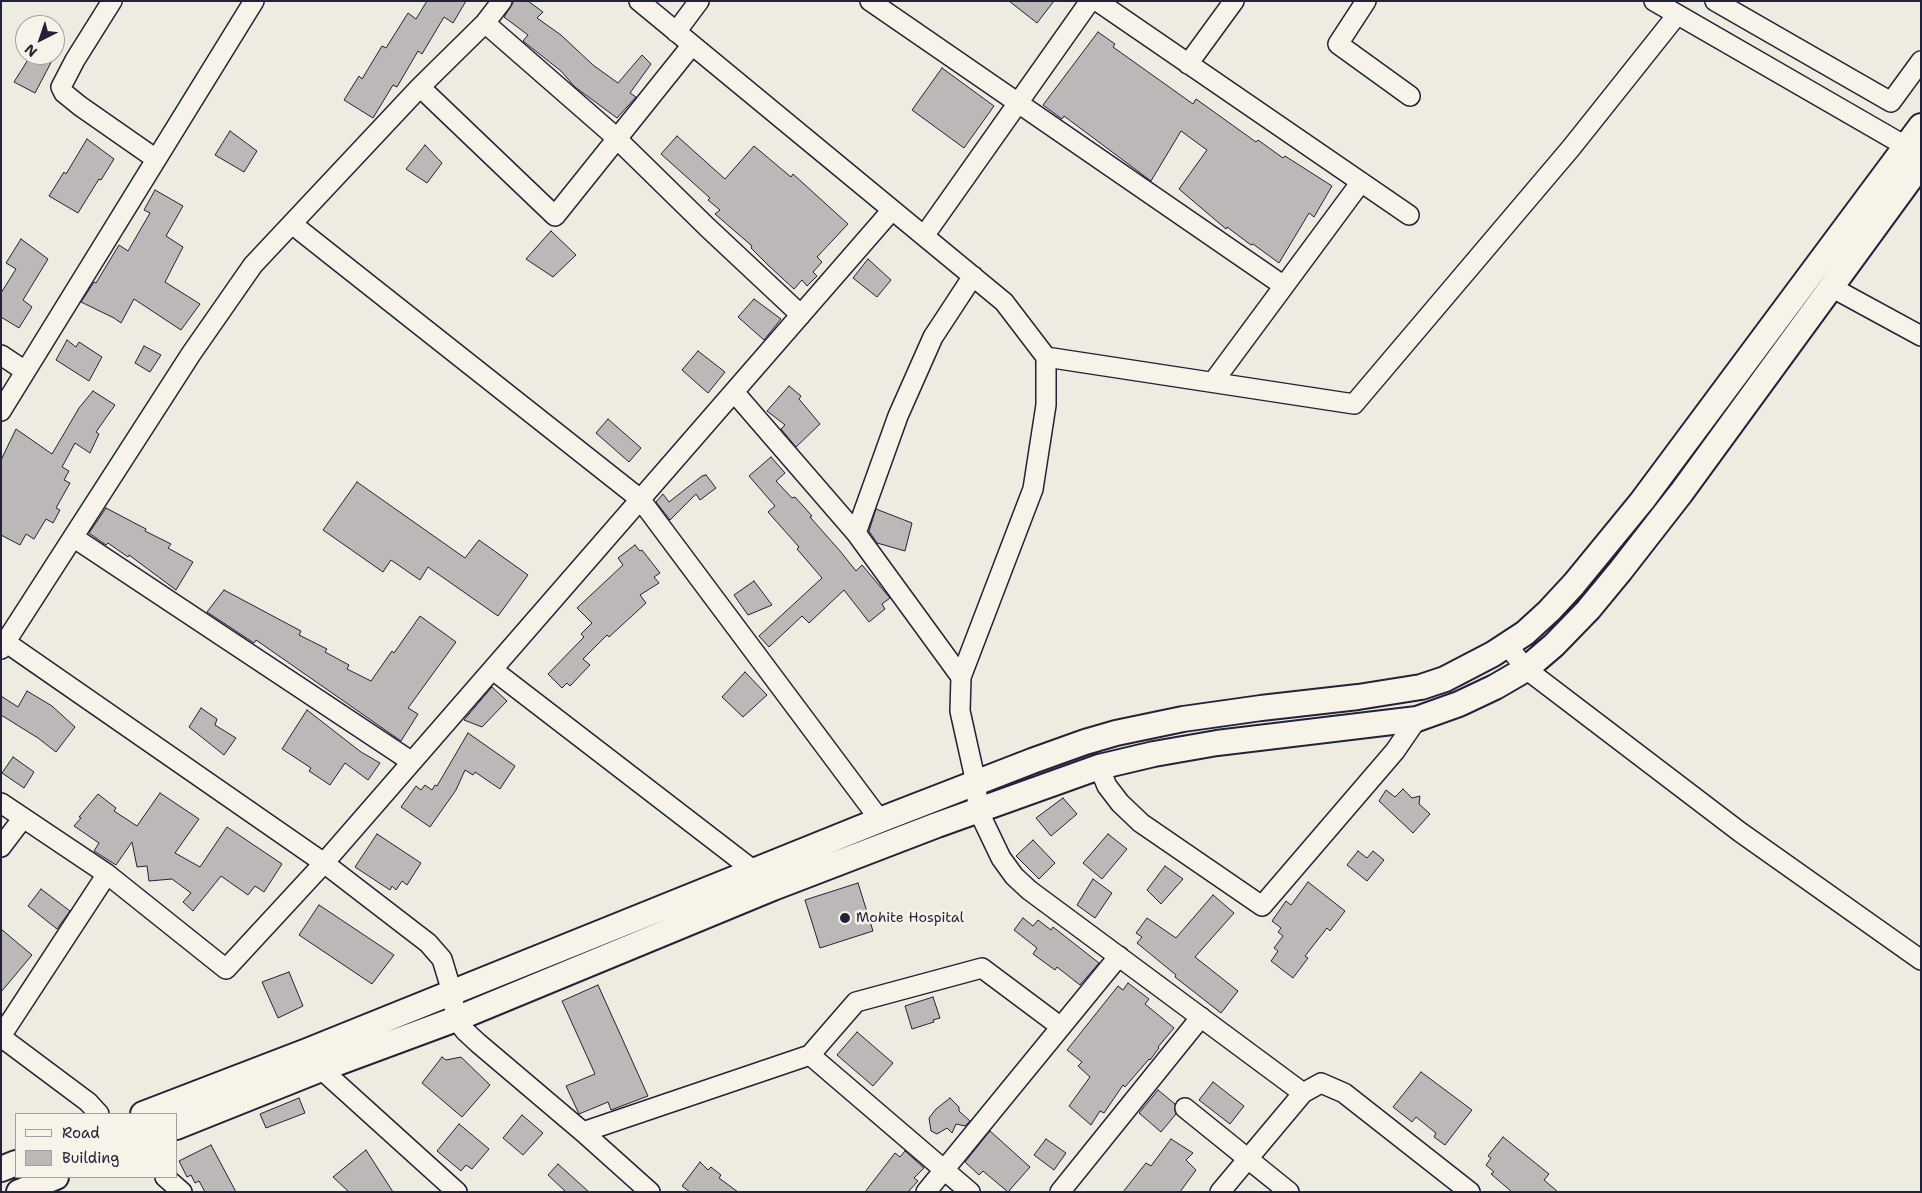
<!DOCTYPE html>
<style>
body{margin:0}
#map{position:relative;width:1922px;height:1193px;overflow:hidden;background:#eeebe1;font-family:"Shantell Sans",sans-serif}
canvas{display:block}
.frame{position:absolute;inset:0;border:2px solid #22223b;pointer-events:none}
.legend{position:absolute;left:15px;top:1113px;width:162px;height:65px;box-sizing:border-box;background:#f7f3e8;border:1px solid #a29fa3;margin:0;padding:6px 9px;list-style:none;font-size:15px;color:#22223b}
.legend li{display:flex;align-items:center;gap:10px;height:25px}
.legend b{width:25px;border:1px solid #a29fa3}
.north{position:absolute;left:15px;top:15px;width:50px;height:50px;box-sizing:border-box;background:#f7f3e8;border:1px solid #a29fa3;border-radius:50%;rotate:221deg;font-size:14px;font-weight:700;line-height:20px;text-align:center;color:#22223b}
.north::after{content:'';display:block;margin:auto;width:18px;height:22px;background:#22223b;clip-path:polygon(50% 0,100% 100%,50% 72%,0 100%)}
</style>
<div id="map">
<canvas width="1922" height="1193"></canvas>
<div class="frame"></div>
<ul class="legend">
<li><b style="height:6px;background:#f7f3e8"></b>Road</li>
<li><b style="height:14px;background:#bbb8b7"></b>Building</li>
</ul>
<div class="north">N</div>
</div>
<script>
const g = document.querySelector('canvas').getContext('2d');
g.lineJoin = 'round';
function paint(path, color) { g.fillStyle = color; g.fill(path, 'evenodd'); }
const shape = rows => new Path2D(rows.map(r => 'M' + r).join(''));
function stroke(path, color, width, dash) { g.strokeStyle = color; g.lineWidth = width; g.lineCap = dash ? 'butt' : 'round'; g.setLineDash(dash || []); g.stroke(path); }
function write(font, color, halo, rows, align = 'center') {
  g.font = font + ' "Shantell Sans",sans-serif'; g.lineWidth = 5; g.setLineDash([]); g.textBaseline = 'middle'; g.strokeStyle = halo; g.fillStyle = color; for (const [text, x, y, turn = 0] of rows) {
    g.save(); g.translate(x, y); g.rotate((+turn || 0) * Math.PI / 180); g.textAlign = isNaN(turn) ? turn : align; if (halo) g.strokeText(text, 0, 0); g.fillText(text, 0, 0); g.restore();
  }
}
const building = shape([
 [427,1,466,1,453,23,444,17,422,54,418,51,397,87,393,85,373,118,344,100,359,76,362,79,382,46,386,48,408,13,416,19,427,1],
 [514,1,528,1,543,12,537,18,561,35,593,65,618,83,642,55,651,64,630,93,636,97,617,118,575,87,561,71,523,41,528,35,504,17,514,1],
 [1009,1,1054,1,1037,23,1009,1],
 [1098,32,1115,44,1113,47,1193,104,1196,99,1256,142,1258,140,1283,158,1285,156,1332,186,1314,217,1309,213,1279,263,1253,244,1251,245,1227,227,1226,229,1179,189,1207,150,1181,131,1151,181,1064,116,1062,119,1043,105,1098,32],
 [31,55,55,55,35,93,14,82,31,55],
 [942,68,994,106,964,148,912,110,942,68],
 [230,131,257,151,244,172,215,155,230,131],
 [677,136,725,179,754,146,791,177,793,174,848,224,817,257,822,262,813,272,817,276,807,286,802,280,794,289,769,266,751,248,752,246,715,214,720,210,708,200,710,198,661,154,677,136],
 [87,139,114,159,101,180,99,179,78,213,49,196,64,172,66,174,87,139],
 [425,145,442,163,427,183,406,169,425,145],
 [155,190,183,206,166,236,183,247,165,282,200,304,181,330,134,299,121,323,114,318,81,302,94,282,96,283,119,245,128,251,150,213,144,210,155,190],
 [551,231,576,255,553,277,526,259,551,231],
 [21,239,48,259,23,300,32,307,19,328,1,317,1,293,16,269,6,263,21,239],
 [868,259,891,280,877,297,853,278,868,259],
 [754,299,781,319,764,340,738,317,754,299],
 [67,340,76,347,79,342,102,357,89,381,56,360,67,340],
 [144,346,161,355,150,372,135,363,144,346],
 [698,351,725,372,708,393,682,370,698,351],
 [789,386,801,396,799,399,820,424,796,447,781,429,785,425,767,411,789,386],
 [93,391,115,405,96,432,99,434,90,453,75,443,62,467,69,471,64,480,70,483,56,508,60,510,53,523,46,519,34,539,26,534,20,545,1,535,1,460,16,429,52,454,79,408,93,391],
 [608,419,641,448,629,462,596,433,608,419],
 [771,457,785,473,776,481,792,498,795,497,812,516,810,517,840,551,856,571,862,565,890,598,882,604,885,609,869,622,844,590,809,623,802,616,769,647,759,636,822,578,797,549,799,547,768,512,775,506,749,476,771,457],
 [706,475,716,488,700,500,696,494,670,520,656,502,663,494,669,502,702,476,706,475],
 [357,482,465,558,479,540,528,575,498,616,428,567,420,580,391,560,383,572,323,530,357,482],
 [106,508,146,529,145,531,171,544,168,548,193,562,176,590,129,555,128,557,108,543,106,545,89,533,106,508],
 [876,509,912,523,905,551,877,543,869,531,876,509],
 [635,545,640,551,642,550,660,573,654,577,659,583,640,595,646,603,609,637,607,635,583,659,590,665,570,686,567,683,562,688,548,674,584,637,581,634,592,623,577,608,623,565,618,558,635,545],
 [754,581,772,605,748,615,734,595,754,581],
 [224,590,301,631,299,635,327,649,325,652,349,665,347,669,371,681,392,651,394,653,420,616,456,642,408,708,418,714,401,741,256,640,254,643,207,612,224,590],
 [745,672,767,695,743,717,722,697,745,672],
 [492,687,507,701,482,727,464,720,492,687],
 [27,691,52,706,75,727,56,752,38,738,1,715,1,696,18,707,27,691],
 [201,708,217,719,215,725,236,738,224,755,189,727,201,708],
 [307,710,361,752,380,763,368,780,345,763,330,785,309,771,311,768,282,749,307,710],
 [468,733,515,766,500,789,475,772,473,775,465,770,456,790,430,827,401,807,416,786,421,790,425,785,432,790,435,785,437,786,468,733],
 [13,757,34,772,24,788,2,773,13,757],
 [1403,789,1412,798,1420,796,1419,804,1430,814,1413,833,1379,801,1386,790,1395,797,1403,789],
 [160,793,199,819,175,853,200,867,227,827,282,864,264,892,255,886,248,895,221,876,193,911,183,902,191,893,172,879,149,881,147,866,137,867,132,842,116,865,94,851,99,843,74,826,81,818,79,817,98,794,116,808,114,811,137,826,160,793],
 [1063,798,1077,814,1051,836,1036,818,1063,798],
 [377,834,421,863,407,885,402,881,396,890,392,886,390,890,355,867,377,834],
 [1108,834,1127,849,1102,879,1083,863,1108,834],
 [1033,840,1055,863,1039,879,1016,856,1033,840],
 [1358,851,1367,858,1373,851,1384,860,1367,881,1347,865,1358,851],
 [1165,866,1183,879,1161,904,1147,890,1165,866],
 [1093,879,1112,893,1095,918,1077,905,1093,879],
 [1308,882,1345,911,1330,931,1327,928,1305,956,1308,958,1293,978,1271,961,1278,951,1274,948,1283,936,1278,932,1281,928,1272,921,1286,901,1291,905,1308,882],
 [858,883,873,931,820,948,805,900,858,883],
 [41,889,70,911,57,929,28,906,41,889],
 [1213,895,1234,913,1195,957,1238,991,1221,1013,1175,977,1176,975,1137,943,1142,937,1136,933,1147,918,1176,938,1213,895],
 [319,905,394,955,372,984,299,935,319,905],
 [1023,918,1033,926,1038,920,1051,930,1053,927,1099,963,1080,985,1057,967,1055,970,1033,954,1037,948,1014,930,1023,918],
 [1,929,32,955,1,992,1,929],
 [289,972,303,1006,278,1018,262,982,289,972],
 [1128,983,1149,999,1145,1004,1174,1028,1158,1047,1159,1048,1150,1060,1149,1059,1125,1087,1123,1085,1104,1113,1100,1111,1091,1125,1069,1106,1090,1077,1078,1066,1082,1062,1067,1050,1118,986,1123,990,1128,983],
 [598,985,648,1096,611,1110,608,1102,579,1114,566,1086,595,1074,562,1001,598,985],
 [933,997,940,1018,933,1020,934,1022,912,1029,905,1006,933,997],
 [857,1032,893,1063,873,1086,837,1055,857,1032],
 [442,1057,446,1060,461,1057,490,1085,462,1117,422,1083,442,1057],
 [1421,1072,1472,1110,1445,1145,1434,1137,1436,1133,1416,1117,1412,1122,1393,1107,1421,1072],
 [1213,1082,1244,1106,1230,1124,1199,1100,1213,1082],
 [1158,1090,1175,1104,1176,1114,1161,1132,1139,1113,1158,1090],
 [299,1098,305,1113,266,1128,260,1114,299,1098],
 [950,1098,959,1107,959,1111,970,1121,965,1126,956,1124,952,1133,947,1128,937,1134,931,1131,929,1118,936,1109,950,1098],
 [522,1115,543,1133,523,1155,503,1138,522,1115],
 [459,1124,489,1149,472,1169,466,1165,461,1171,437,1151,459,1124],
 [990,1131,1030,1167,1008,1192,983,1171,979,1175,965,1162,990,1131],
 [1503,1137,1549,1174,1544,1180,1558,1192,1512,1192,1491,1174,1494,1172,1486,1165,1491,1158,1488,1156,1503,1137],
 [1046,1139,1066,1153,1054,1170,1034,1155,1046,1139],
 [1171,1139,1193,1153,1186,1160,1196,1170,1180,1192,1123,1192,1146,1163,1151,1166,1171,1139],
 [211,1145,236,1192,205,1192,199,1181,195,1183,191,1175,187,1177,179,1161,211,1145],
 [366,1150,393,1192,349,1192,333,1177,366,1150],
 [905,1151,924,1168,914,1178,918,1181,908,1192,865,1192,895,1153,900,1157,905,1151],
 [700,1162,708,1170,711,1167,721,1175,719,1178,738,1192,690,1192,682,1186,700,1162],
 [558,1164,589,1192,566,1192,548,1175,558,1164]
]);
paint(building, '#bbb8b7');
stroke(building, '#22223b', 1);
const minor = shape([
 [112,1,75,60,61,87,64,93,80,106,156,159],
 [639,1,1004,302,1046,357,1046,405,1033,489,961,677,960,711,976,783,978,810,1001,858,1014,876,1029,890,1303,1093],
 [870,1,1284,286],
 [1097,1,1409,215],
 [1366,1,1338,44,1410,96],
 [1654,1,1921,155],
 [1715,1,1891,102,1921,61],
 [485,23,611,133,707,227,801,315],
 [676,32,699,1],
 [1188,64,1234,1],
 [420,87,555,216,692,45],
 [292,224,640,499,880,820],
 [924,236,1090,1],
 [1831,287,1921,336],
 [1,355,25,371],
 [1046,357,1354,404,1571,148,1677,15],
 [1213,382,1361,182],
 [734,392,856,533,961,677],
 [1,411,254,1],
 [856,533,898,416,933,337,973,276],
 [73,537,412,762],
 [1,639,324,863,428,943,442,959,452,992,456,1019,465,1031,478,1043,583,1132,650,1192],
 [1507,645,1526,669,1740,832,1921,960],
 [1,649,191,354,253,265,420,87,485,23,502,1],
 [493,670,753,870],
 [1099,767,1107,786,1120,803,1141,823,1262,906,1395,751,1417,719],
 [1,803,107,874],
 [1,847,23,818],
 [1,1036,107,874,226,969,324,863,892,210],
 [1,1037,88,1102,99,1114],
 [321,1069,457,1192],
 [1185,1108,1289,1192],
 [583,1132,810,1055],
 [165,1177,182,1192],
 [926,1192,1119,956],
 [970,1192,810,1055,856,1002,982,968,1061,1027],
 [1060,1192,1201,1017],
 [1220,1192,1303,1093,1321,1083,1344,1093,1470,1192]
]);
const major = shape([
 [143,1114,307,1051,880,820,1032,761,1085,742,1116,733,1183,719,1261,708,1358,697,1421,687,1445,679,1493,654,1525,633,1549,611,1574,584,1642,501,1921,126],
 [176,1127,321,1069,456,1019,773,888,937,825,1099,767,1154,754,1217,743,1417,719,1459,704,1495,687,1526,669,1554,645,1588,610,1621,570,1681,493,1921,164],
 [1,1169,16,1163],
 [19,1192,56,1177]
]);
stroke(minor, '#22223b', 22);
stroke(major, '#22223b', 28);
stroke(minor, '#f7f3e8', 19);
stroke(major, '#f7f3e8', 24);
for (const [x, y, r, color] of [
 [845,918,6,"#22223b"]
]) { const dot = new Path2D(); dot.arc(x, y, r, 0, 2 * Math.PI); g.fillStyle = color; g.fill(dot); stroke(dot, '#f7f3e8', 2); }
write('14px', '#22223b', '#f7f3e8', [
 ["Mohite Hospital",856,918]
], 'left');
</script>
